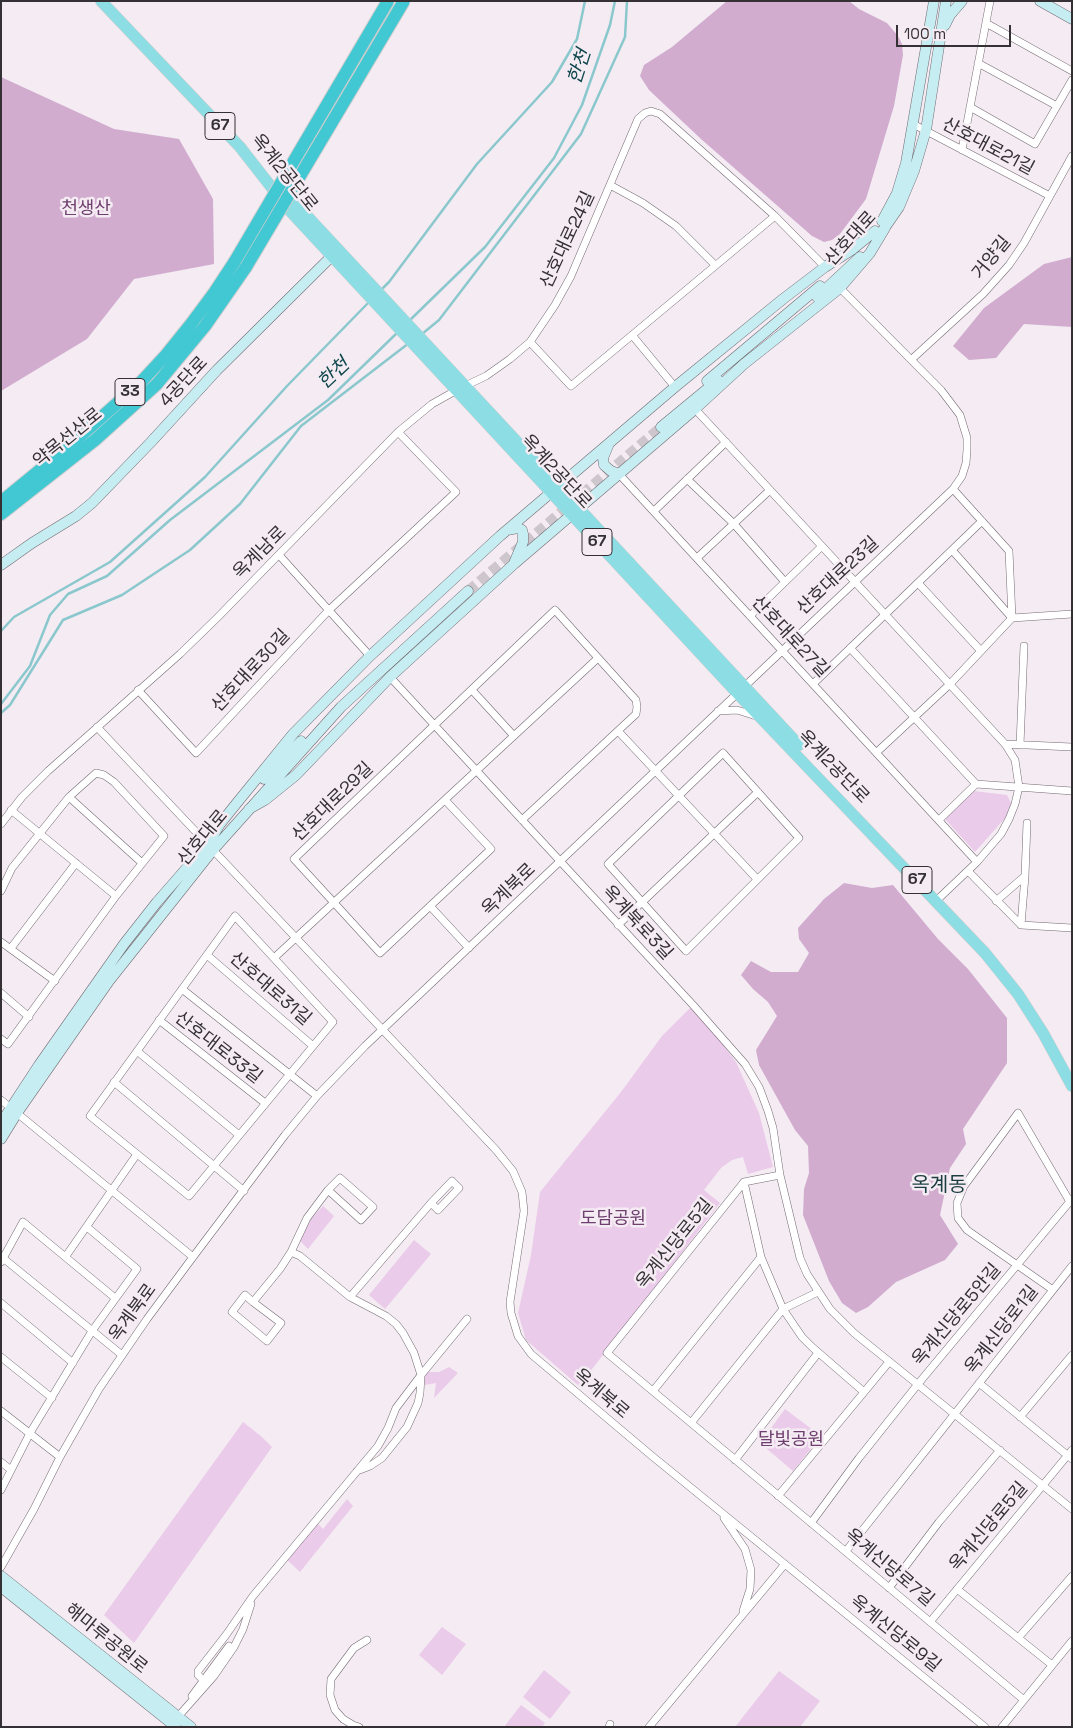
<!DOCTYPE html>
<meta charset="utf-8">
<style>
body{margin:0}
#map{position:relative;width:1073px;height:1728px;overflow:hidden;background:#f4ebf3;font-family:"Space Grotesk",sans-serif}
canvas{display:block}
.frame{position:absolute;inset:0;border:2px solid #343034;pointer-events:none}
.scale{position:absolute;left:896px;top:25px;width:115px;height:22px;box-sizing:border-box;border:2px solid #343034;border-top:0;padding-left:6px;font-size:15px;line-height:18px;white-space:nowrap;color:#343034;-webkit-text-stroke:4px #f4ebf3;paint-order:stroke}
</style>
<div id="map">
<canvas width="1073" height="1728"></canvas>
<div class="frame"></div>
<div class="scale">100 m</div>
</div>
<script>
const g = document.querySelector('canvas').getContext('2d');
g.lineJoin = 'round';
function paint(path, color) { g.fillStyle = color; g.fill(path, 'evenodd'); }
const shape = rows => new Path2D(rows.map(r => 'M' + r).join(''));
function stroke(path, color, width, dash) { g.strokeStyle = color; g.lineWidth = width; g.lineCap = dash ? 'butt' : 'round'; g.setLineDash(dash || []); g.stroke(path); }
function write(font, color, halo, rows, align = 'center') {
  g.font = font + ' "Space Grotesk","Noto Sans KR",sans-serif'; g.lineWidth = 5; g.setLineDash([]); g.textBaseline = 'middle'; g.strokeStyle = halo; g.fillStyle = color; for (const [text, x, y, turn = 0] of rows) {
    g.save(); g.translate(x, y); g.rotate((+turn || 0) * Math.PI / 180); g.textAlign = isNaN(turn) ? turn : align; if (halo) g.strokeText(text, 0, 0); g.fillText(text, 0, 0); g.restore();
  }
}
paint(shape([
 [974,791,1007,795,1012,805,1006,817,975,852,945,819],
 [693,1005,736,1062,759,1113,773,1167,748,1174,743,1157,732,1160,721,1168,704,1190,720,1203,579,1386,526,1340,518,1313,531,1255,540,1192,621,1092,662,1036],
 [323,1206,334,1216,308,1249,299,1240,311,1219],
 [414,1240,431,1254,385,1309,369,1295],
 [449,1367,458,1373,434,1398,436,1383,425,1385,424,1375,426,1372,439,1372],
 [785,1409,821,1436,793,1471,760,1443],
 [243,1422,262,1437,272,1447,134,1643,104,1615],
 [347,1499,353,1506,300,1572,285,1558,315,1521,323,1529],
 [442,1627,466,1644,442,1675,419,1655],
 [544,1670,571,1692,550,1719,523,1697],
 [779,1671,820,1701,800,1727,735,1727],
 [521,1705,545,1723,542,1727,504,1727]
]), '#ebcbea');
paint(shape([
 [727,1,849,1,859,9,887,23,898,36,902,44,903,55,894,106,866,199,840,234,832,240,824,242,812,236,701,139,649,90,640,76,644,65,672,47],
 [1,77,114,129,179,139,213,199,214,264,134,279,87,339,1,391],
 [1072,257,1072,327,1024,324,996,358,969,360,953,346,984,308,1044,264],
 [844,883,872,888,893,885,938,939,968,969,1007,1018,1007,1063,963,1129,966,1144,950,1168,940,1215,958,1244,945,1260,896,1282,868,1307,856,1313,842,1303,829,1281,803,1215,804,1189,809,1173,808,1146,795,1130,759,1065,756,1050,777,1016,768,1002,753,989,741,975,751,961,771,972,798,972,809,953,799,939,798,928,824,899]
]), '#d1accf');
stroke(shape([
 [381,290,389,282,477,164,552,82,577,39,585,1],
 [409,321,485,247,554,158,582,105,610,25,615,1],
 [422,334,439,320,581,134,625,37,627,1],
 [1,631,14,617,110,562,205,477,287,386,370,301],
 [1,704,30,666,50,615,68,594,107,576,170,520,328,400,398,332],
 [1,713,10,705,63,620,122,595,190,550,240,504,301,426,409,343]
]), '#8bc8cd', 2.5);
stroke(shape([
 [468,591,661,427]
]), '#cec6cd', 10, [10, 5]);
const street = shape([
 [986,23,1072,71],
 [978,63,1057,106],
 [970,107,1035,144,1072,80],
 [913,124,1050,196],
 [962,150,990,1],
 [610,185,643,203,676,226,715,265],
 [632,335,675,387],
 [530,342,571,386,775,216],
 [912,359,983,294,1009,265,1024,243,1072,156],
 [465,386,486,376,510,359,530,342,555,305,571,276,638,119,645,113,651,111,660,114,775,216,825,267],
 [695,409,1005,744,1015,760,1019,787,1015,804,1009,819,1001,834,977,862,936,901],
 [619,474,977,862],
 [687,479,734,524,785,582],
 [953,489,1009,551,1012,618],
 [654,511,726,442],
 [952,550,1012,618],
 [280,556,370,656],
 [697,558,770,490],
 [918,583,981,651],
 [750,616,822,546],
 [850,648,976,784,1072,791],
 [390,677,693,1005,745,1064,759,1087,768,1111,773,1128,780,1175,800,1258,807,1274,830,1309,854,1333,1072,1509],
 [813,684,982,521],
 [138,690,196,753,329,610,456,492,398,432],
 [472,690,514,736],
 [718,711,737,710,756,716],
 [97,727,496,1150,513,1171,522,1192,524,1211,510,1302,511,1313,518,1336,531,1354,652,1456,985,1727],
 [618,731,757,879],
 [1005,744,1072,747],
 [1020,745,1024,646],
 [877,752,950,684,1012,618,1072,614],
 [723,753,799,838,686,951,608,864,723,753],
 [69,797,142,863],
 [445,800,491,849,380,953,294,859,555,610,636,700,637,707,636,714,522,820],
 [11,810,116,896],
 [939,820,976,784],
 [1,824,22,797,48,771,180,654,218,617,398,432,432,404,457,390],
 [968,871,1021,925,1072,928],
 [1,891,12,868,69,797,96,773,104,775,114,782,164,836,116,896,8,1044,1,1039],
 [996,901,1025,876,1027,823],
 [430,906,469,948],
 [235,916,333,1022,189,1196,90,1116,235,916],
 [618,925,758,792],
 [1021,925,1025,876],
 [1,942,55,981],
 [11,948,76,863],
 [207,955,313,1046],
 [274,958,598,658],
 [182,989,317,1096],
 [1,993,29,1017],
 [159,1020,265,1103],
 [137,1051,239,1135],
 [114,1082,244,1191],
 [1,1100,193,1257],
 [780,1175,744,1182,607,1353,1024,1700],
 [744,1182,761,1257,783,1309,802,1337,812,1347,864,1392],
 [291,1252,300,1256,350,1297,431,1203,452,1181,459,1188,438,1210,431,1203],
 [66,1256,137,1154],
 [3,1258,122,1355],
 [1,1262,23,1222,115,1298],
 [1053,1290,967,1230,958,1218,957,1203,964,1186,1018,1113,1070,1202],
 [350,1297,386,1316,396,1324,403,1333,414,1353,421,1375,467,1319],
 [253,1302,281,1323,267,1341,232,1312,245,1295,253,1302,280,1269,291,1252,307,1218,328,1190,340,1178,373,1207,361,1220,328,1190],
 [1,1303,73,1363],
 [1,1357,52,1398],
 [979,1383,1072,1459],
 [653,1391,761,1257],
 [1,1411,60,1457],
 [1020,1417,1072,1355],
 [691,1423,783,1309,818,1292],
 [735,1460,818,1353],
 [1,1462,11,1470],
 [357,1471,370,1466,382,1458,407,1427,418,1403,420,1393,421,1376],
 [1,1490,30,1433,92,1331,137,1269,87,1227],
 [778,1496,889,1362],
 [724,1518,745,1549,751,1570,750,1589,743,1611],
 [811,1523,859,1458,918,1384,1072,1199],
 [846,1551,1072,1266],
 [1,1567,34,1509,60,1457,99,1389,147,1319,193,1257,285,1135,317,1096,365,1046,953,489,962,476,966,463,967,450,967,438,960,415,941,390,840,288],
 [889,1588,939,1522,1000,1450],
 [957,1589,1052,1665],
 [930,1622,1072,1450],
 [1019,1637,1072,1576],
 [203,1680,198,1675,198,1671,226,1635,253,1596,378,1446,388,1428,396,1408,421,1375],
 [192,1696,229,1646],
 [176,1719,214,1676,234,1647,243,1629,251,1604],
 [359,1727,353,1725,343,1719,335,1710,330,1695,331,1679,354,1648,367,1640],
 [609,1727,610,1724],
 [649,1727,785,1564],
 [1002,1727,1072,1641]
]);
const secondary = shape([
 [1040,1,1072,19],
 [945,25,950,15,962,1],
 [882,221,897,193,906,163,934,1],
 [881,233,899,207,914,171,926,130,946,1],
 [817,297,860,257],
 [707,381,820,286],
 [661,427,718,380],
 [608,446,603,458,604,465,611,471,619,474],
 [507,530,518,528,522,530,523,534,523,542,515,561],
 [1,565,32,543,76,516,92,503,151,442,217,370,338,250],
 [264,779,301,741],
 [249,809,265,800,296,775,390,677,514,564,695,409,744,364,840,288,870,253,885,228],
 [208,844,220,824,236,804,293,734,370,656,500,536,675,387,783,299,825,267,853,249,875,231],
 [1,1123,39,1065,124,944,157,902,212,839],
 [1,1139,17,1113,109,981,213,850,341,707,468,591],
 [1,1576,191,1727],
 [1,1587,176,1727]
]);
const primary = shape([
 [101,1,240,147,290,211,737,693,985,953,1018,994,1043,1033,1072,1086],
 [282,189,799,745]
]);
const highway = shape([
 [1,502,68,447,141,382,166,355,191,324,214,293,235,261],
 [1,514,95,440,157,384,205,326,246,267]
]);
stroke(street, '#736b72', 8);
stroke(secondary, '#736b72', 11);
stroke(primary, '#cecdce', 12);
stroke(highway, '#cecdce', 14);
stroke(street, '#fff', 7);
stroke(secondary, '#c6eef2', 10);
stroke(primary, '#8ddee4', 11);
stroke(highway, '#41c8d2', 12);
const highwayBridge = shape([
 [235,261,388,1],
 [246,267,404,1]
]);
stroke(highwayBridge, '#cecdce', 14, []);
stroke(highwayBridge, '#41c8d2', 12);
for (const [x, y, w] of [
 [220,126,30],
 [130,392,30],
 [597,542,30],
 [917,880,30]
]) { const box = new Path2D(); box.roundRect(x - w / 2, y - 13.5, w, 27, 4); g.fillStyle = '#f4ebf3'; g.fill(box); stroke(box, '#343034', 1); }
write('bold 16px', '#343034', null, [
 ["67",220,126],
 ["33",130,392],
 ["67",597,542],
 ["67",917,880]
]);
write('18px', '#343034', '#f4ebf3', [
 ["산호대로21길",988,147,28],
 ["옥계2공단로",284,173,51],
 ["산호대로",851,239,-48],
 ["산호대로24길",568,240,-65],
 ["거양길",992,258,-51],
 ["4공단로",184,382,-47],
 ["약목선산로",68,438,-39],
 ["옥계2공단로",556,472,47],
 ["옥계남로",260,553,-45],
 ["산호대로23길",838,576,-43],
 ["산호대로27길",790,637,47],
 ["산호대로30길",251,671,-47],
 ["옥계2공단로",833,767,46],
 ["산호대로29길",333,802,-44],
 ["산호대로",203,838,-50],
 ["옥계북로",509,890,-44],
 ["옥계북로3길",637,923,47],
 ["산호대로31길",270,989,41],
 ["산호대로33길",218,1048,38],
 ["옥계신당로5길",675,1244,-51],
 ["옥계북로",133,1313,-54],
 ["옥계신당로5안길",957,1315,-50],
 ["옥계신당로1길",1002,1330,-52],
 ["옥계북로",601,1394,40],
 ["옥계신당로5길",989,1527,-50],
 ["옥계신당로7길",889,1568,40],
 ["옥계신당로9길",895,1634,39],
 ["해마루공원로",106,1639,39]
]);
write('18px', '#6f406f', '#f4ebf3', [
 ["천생산",86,209],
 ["도담공원",613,1219],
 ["달빛공원",791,1440]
]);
write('italic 19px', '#0e464b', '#f4ebf3', [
 ["한천",580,67,-72],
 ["한천",334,374,-43]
]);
write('20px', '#1b3d40', '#f4ebf3', [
 ["옥계동",939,1186]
]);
</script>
